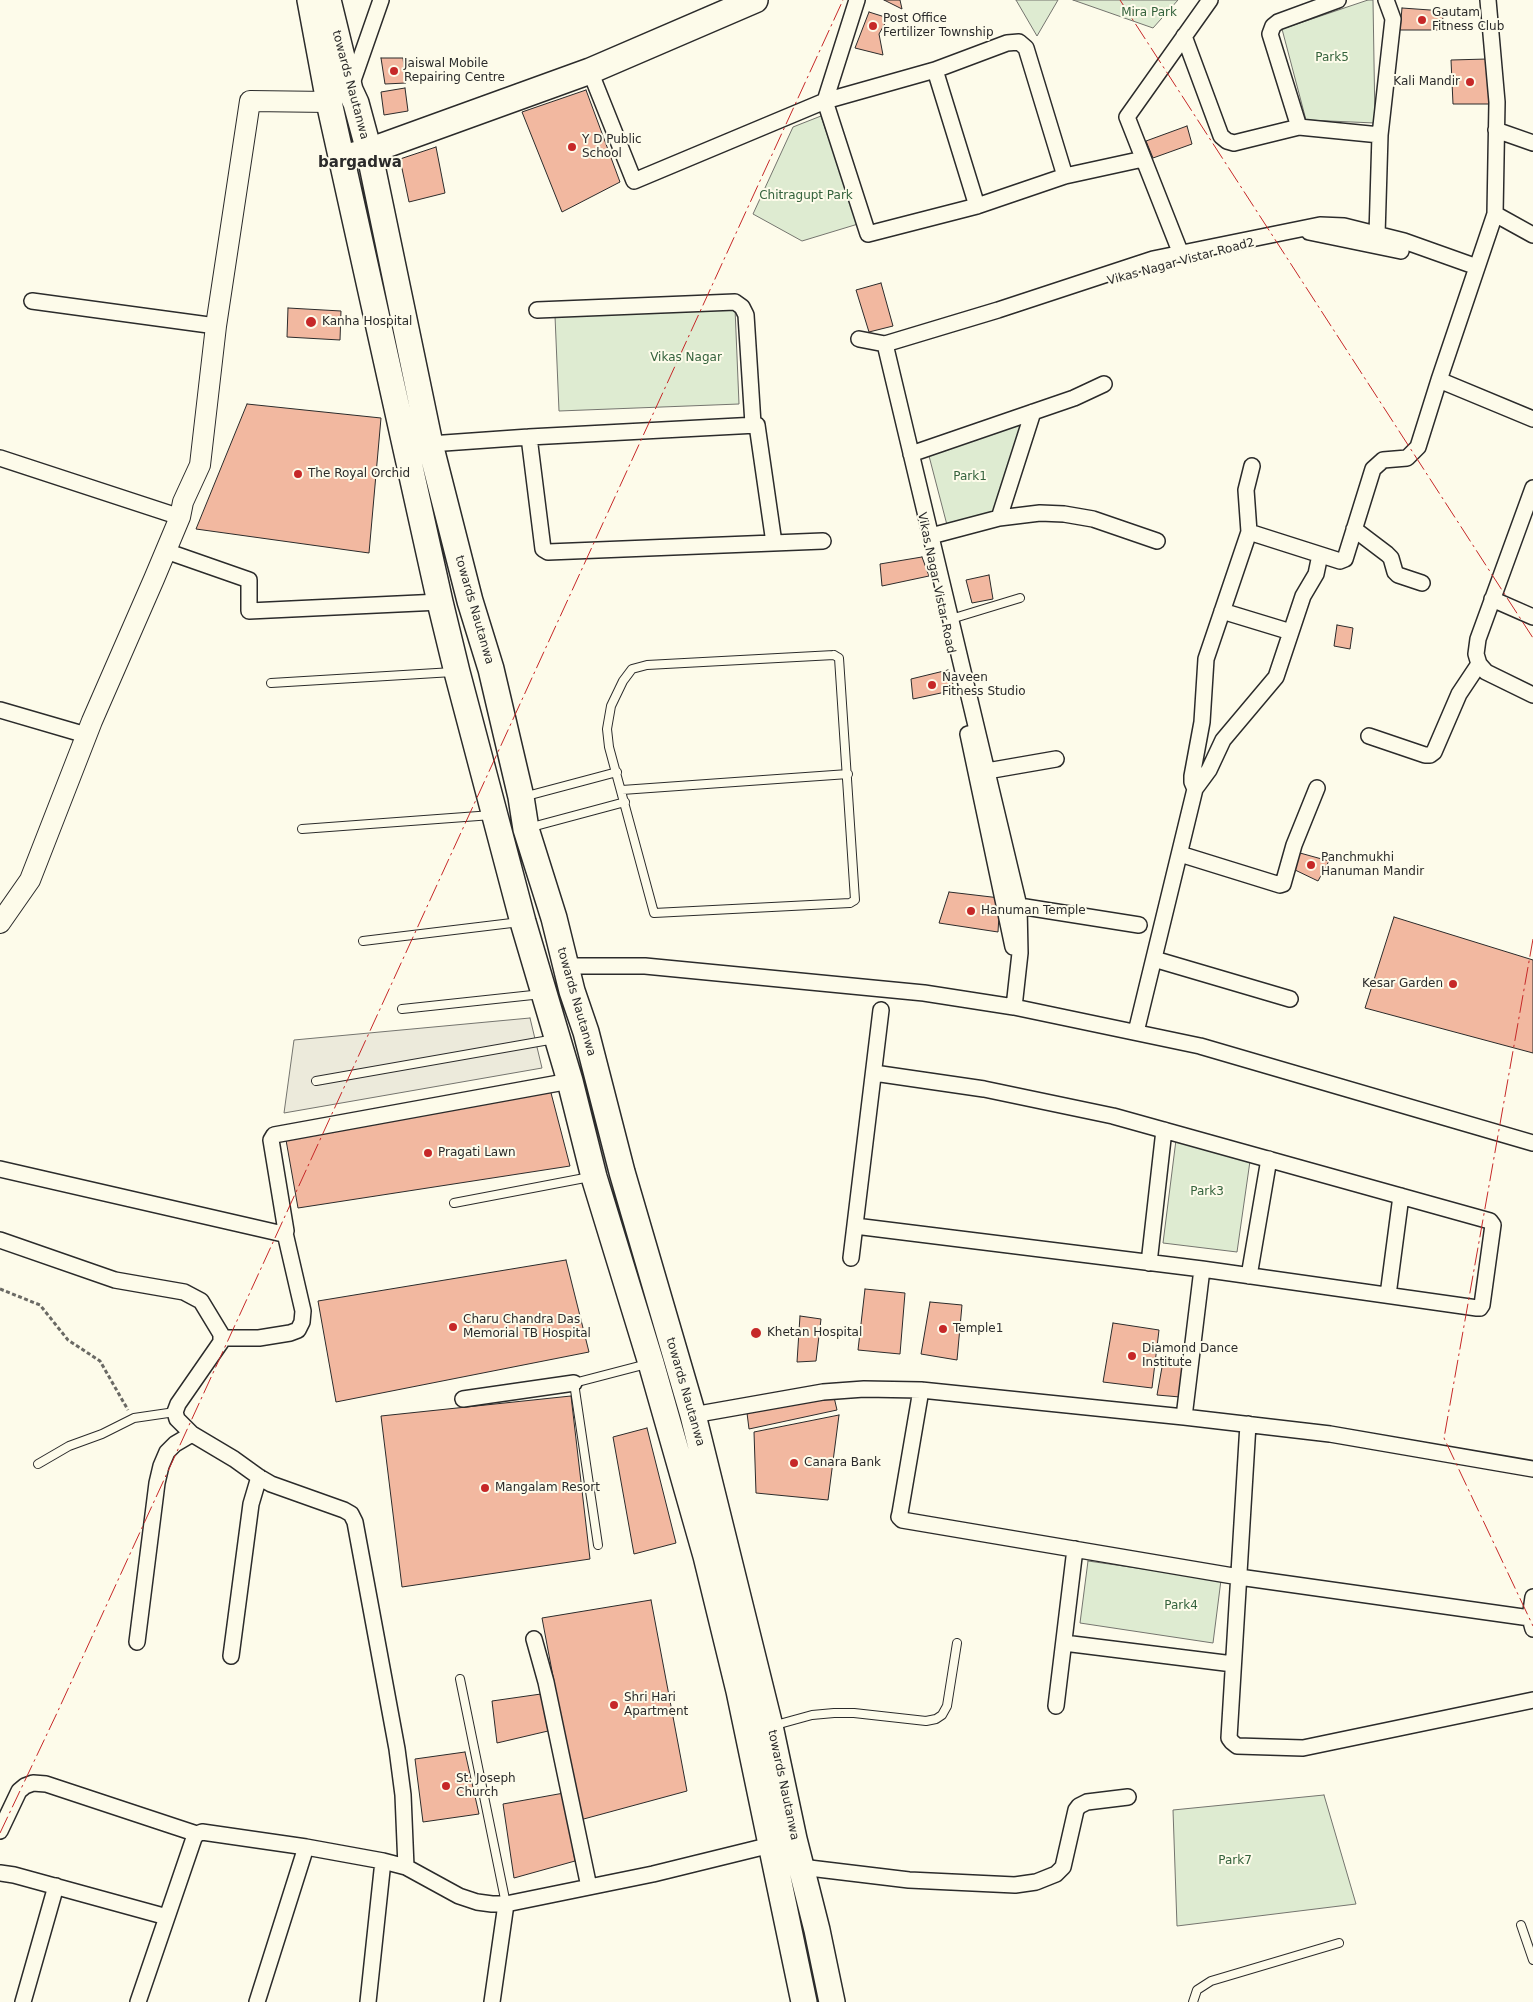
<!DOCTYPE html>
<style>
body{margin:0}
canvas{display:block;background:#fdfbea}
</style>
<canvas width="1533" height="2002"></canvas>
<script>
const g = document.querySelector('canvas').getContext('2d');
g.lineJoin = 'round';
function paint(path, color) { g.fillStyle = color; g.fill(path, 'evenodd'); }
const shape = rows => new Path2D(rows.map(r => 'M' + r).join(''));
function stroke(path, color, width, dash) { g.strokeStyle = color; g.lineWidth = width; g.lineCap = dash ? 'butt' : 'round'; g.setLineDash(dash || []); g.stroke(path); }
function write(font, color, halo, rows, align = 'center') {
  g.font = font + ' "DejaVu Sans",sans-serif'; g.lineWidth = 4; g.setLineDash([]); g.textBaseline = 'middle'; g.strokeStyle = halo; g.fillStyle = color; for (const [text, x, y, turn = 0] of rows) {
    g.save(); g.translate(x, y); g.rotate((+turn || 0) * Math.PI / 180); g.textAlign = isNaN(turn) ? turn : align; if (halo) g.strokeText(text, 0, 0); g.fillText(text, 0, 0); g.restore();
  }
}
const green = shape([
 [1016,0,1058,0,1037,36,1016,0],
 [1073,0,1178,0,1153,28,1073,0],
 [1368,0,1373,0,1375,123,1306,120,1282,29,1368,0],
 [821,116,858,224,802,241,753,214,793,127,821,116],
 [735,308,739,404,559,411,555,316,735,308],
 [1023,421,995,514,947,525,929,456,1023,421],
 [1176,1140,1250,1161,1237,1252,1163,1243,1176,1140],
 [1088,1561,1221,1580,1213,1643,1080,1623,1088,1561],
 [1324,1795,1356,1904,1177,1926,1173,1810,1324,1795]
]);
paint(green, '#deebd1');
stroke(green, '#74746e', 1);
const parking = shape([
 [530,1018,542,1068,284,1113,294,1040,530,1018]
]);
paint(parking, '#eceadb');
stroke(parking, '#74746e', 1);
const building = shape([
 [884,0,900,0,902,9,884,0],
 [1402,8,1444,11,1441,30,1400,30,1402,8],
 [869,12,888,18,879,34,883,55,855,48,869,12],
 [381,58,403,58,406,83,385,84,381,58],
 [1487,59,1490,104,1453,104,1451,60,1487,59],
 [405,88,408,111,384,115,381,92,405,88],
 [586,90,620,182,562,212,522,112,586,90],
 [1187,126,1192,144,1153,158,1146,141,1187,126],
 [436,147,445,193,409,202,400,159,436,147],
 [881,283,893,326,869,332,856,290,881,283],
 [288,308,341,311,340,340,287,337,288,308],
 [247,404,381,418,369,553,196,529,247,404],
 [922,557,929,576,882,586,880,564,922,557],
 [989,575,993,599,972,603,966,580,989,575],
 [1337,625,1353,628,1350,649,1334,646,1337,625],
 [948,670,955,690,913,699,911,679,948,670],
 [1300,853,1329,861,1318,881,1293,869,1300,853],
 [949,892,1000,898,998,932,939,923,949,892],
 [1394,917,1533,960,1533,1053,1365,1008,1394,917],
 [550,1089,570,1166,298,1208,286,1140,550,1089],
 [566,1260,589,1352,336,1402,318,1301,566,1260],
 [865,1289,905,1293,900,1354,858,1350,865,1289],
 [930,1302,962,1305,957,1360,921,1354,930,1302],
 [800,1316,821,1319,816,1361,797,1362,800,1316],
 [1113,1323,1159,1330,1152,1388,1103,1382,1113,1323],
 [1164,1356,1183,1360,1180,1397,1157,1395,1164,1356],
 [571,1396,590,1559,402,1587,381,1416,571,1396],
 [834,1397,837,1410,749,1429,747,1413,834,1397],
 [839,1415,828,1500,756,1493,754,1432,839,1415],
 [647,1428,676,1543,634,1554,613,1437,647,1428],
 [651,1600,687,1791,580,1820,542,1618,651,1600],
 [541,1694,548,1731,497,1743,492,1701,541,1694],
 [465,1752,479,1814,423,1822,415,1759,465,1752],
 [564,1793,575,1861,514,1878,503,1804,564,1793]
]);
paint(building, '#f2b8a0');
stroke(building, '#2b2b2b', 1);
const service = shape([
 [951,619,1020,598],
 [834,655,839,658,855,900,850,903,654,913,609,747,607,729,611,706,623,681,632,669,647,665,834,655],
 [271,683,453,672],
 [622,790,848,774],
 [523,797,617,772],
 [528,828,625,802],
 [302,829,492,815],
 [363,941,520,922],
 [402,1009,542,994],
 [316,1081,555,1039],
 [454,1203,590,1177],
 [38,1464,69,1446,102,1434,134,1418,175,1412],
 [598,1545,574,1383,647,1364],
 [460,1679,506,1904],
 [772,1726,812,1715,834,1713,854,1713,926,1721,936,1719,942,1715,947,1706,957,1643],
 [1521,1925,1533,1960],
 [1193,2002,1197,1990,1211,1981,1339,1943]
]);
const minor = shape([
 [857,0,825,101,868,234,977,206,1065,176,1143,159],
 [1488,0,1497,102,1495,214,1439,380,1533,419],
 [1184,36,1221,136,1227,141,1234,143,1242,141,1299,127,1380,135],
 [935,70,977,206],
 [590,71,634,181,825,101,935,70,1007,43,1019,42,1026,48,1065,176],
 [351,86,381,0],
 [1299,127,1270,34,1273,26,1278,22,1338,0],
 [1496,130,1533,143],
 [1495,214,1533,235],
 [1309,232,1401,251],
 [1377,235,1380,135,1393,19,1386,0],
 [1181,254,1127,117,1210,0],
 [32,301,216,326],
 [537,310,735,302,742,307,746,315,753,424],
 [859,339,885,344,998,310,1153,259,1320,225,1344,226,1404,241,1477,267],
 [885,344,1019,906,1020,953,1014,1007],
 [529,437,543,549,548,552,823,541],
 [430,444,529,437,757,425,774,543],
 [911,454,1074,398,1104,384],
 [0,458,180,517],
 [1533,488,1478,639,1476,654,1479,664,1486,672,1533,695],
 [999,518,1033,412],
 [1354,529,1387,554,1391,558,1395,572,1398,575,1422,583],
 [1249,532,1340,561,1345,559,1373,469,1383,460,1407,458,1418,447,1439,380],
 [931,536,999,518,1040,513,1064,514,1093,519,1157,541],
 [166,551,249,580,249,611,440,602],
 [1492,599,1533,617],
 [1222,611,1291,632],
 [0,710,86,735],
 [968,734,1013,947],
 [1369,736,1425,755,1430,755,1434,752,1459,694,1479,664],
 [987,771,1056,759],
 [1195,789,1192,782,1192,776,1202,722,1206,659,1249,532,1246,490,1252,466],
 [1180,854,1280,885,1283,884,1294,845,1317,788],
 [1019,906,1139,925],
 [1154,959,1290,999],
 [565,966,645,966,924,993,1014,1007,1200,1046,1533,1143],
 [1136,1032,1195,789,1209,770,1223,740,1276,677,1303,596,1316,574,1320,555],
 [0,1169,283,1234,286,1231,271,1140,274,1135,570,1081],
 [855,1226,1202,1269,1477,1308,1480,1308,1482,1305,1493,1225,1490,1221,1113,1116,984,1089,874,1073],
 [0,1240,115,1280,184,1292,201,1301,221,1334,221,1342,178,1404,175,1412,177,1419,192,1434,234,1459,259,1477,271,1484,344,1510,351,1514,355,1522,397,1749,403,1795,406,1867],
 [851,1258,881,1010],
 [1149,1263,1164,1130],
 [1249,1276,1269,1159],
 [1388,1295,1401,1196],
 [221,1338,259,1338,290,1333,298,1330,302,1322,303,1311,285,1233],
 [921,1390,900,1513,899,1517,902,1520,1239,1577,1530,1618],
 [463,1399,574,1383],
 [693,1415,823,1392,864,1389,921,1390,1184,1417,1330,1434,1533,1469],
 [1184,1417,1202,1269],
 [1248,1424,1229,1738,1232,1742,1237,1746,1303,1748,1533,1700],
 [1533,1597,1530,1618,1533,1629],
 [534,1639,546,1682,589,1887],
 [137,1642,157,1483,161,1466,167,1452,175,1444,192,1434],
 [1064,1643,1233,1664],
 [231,1656,251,1504,259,1477],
 [1056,1706,1075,1549],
 [0,1831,19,1791,25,1786,33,1783,46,1784,197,1834],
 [801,1867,909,1880,1015,1885,1036,1882,1056,1874,1063,1867,1076,1810,1079,1806,1087,1802,1128,1797],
 [0,1873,14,1875,167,1917],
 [23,2002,56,1886],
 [138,2002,194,1838,197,1834,202,1832,306,1847,383,1861,406,1867,459,1896,477,1902,492,1904,506,1904,653,1874,771,1845],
 [257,2002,306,1847],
 [368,2002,383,1861],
 [492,2002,506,1904]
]);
const tertiary = shape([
 [0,923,30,880,92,721,154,579,180,517,183,502,200,465,216,326,250,101,329,102]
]);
const primary = shape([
 [310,0,329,102,440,602,457,672,523,922,570,1081,594,1177,651,1363,706,1556,739,1691,804,2002],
 [328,0,350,90,356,103,369,151,430,444,470,601,491,669,521,797,526,829,554,918,572,991,586,1032,622,1172,693,1415,770,1726,794,1839,817,1930,832,2002],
 [354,155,369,151,590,71,755,0]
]);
stroke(service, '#2b2b2b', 10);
stroke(minor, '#2b2b2b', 18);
stroke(tertiary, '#2b2b2b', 22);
stroke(primary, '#2b2b2b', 28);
stroke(shape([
 [0,1289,40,1305,68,1340,100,1361,128,1410]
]), '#6a6964', 3, [4, 2.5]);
stroke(service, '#fdfbea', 8);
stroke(minor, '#fdfbea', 15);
stroke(tertiary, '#fdfbea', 20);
stroke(primary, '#fdfbea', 25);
stroke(shape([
 [1120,0,1533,638],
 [1533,939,1444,1438,1533,1626],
 [0,1833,57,1713,843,0]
]), '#c62828', 1, [18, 4, 2.5, 4]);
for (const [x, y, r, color] of [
 [1422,20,5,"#c62828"],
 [873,26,5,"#c62828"],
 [394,71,5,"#c62828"],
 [1470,82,5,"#c62828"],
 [572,147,5,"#c62828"],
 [311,322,6,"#c62828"],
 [298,474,5,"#c62828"],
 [932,685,5,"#c62828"],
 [1311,865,5,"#c62828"],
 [971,911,5,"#c62828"],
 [1453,984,5,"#c62828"],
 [428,1153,5,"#c62828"],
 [453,1327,5,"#c62828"],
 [943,1329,5,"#c62828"],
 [756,1333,6,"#c62828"],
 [1132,1356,5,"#c62828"],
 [794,1463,5,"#c62828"],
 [485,1488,5,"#c62828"],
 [614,1705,5,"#c62828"],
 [446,1786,5,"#c62828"]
]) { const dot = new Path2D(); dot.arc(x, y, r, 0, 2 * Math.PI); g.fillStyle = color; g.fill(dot); stroke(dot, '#fdfbea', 2); }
write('12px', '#34623c', '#fdfbea', [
 ["Mira Park",1149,13],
 ["Park5",1332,58],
 ["Chitragupt Park",806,196],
 ["Vikas Nagar",686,358],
 ["Park1",970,477],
 ["Park3",1207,1192],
 ["Park4",1181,1606],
 ["Park7",1235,1861]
]);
write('12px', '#2b2b2b', '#fdfbea', [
 ["Gautam",1432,13],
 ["Fitness Club",1432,27],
 ["Post Office",883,19],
 ["Fertilizer Township",883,33],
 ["Jaiswal Mobile",404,64],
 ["Repairing Centre",404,78],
 ["Kali Mandir",1460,82,"right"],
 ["Y D Public",582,140],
 ["School",582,154],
 ["Kanha Hospital",322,322],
 ["The Royal Orchid",308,474],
 ["Naveen",942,678],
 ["Fitness Studio",942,692],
 ["Panchmukhi",1321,858],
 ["Hanuman Mandir",1321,872],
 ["Hanuman Temple",981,911],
 ["Kesar Garden",1443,984,"right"],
 ["Pragati Lawn",438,1153],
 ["Charu Chandra Das",463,1320],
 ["Memorial TB Hospital",463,1334],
 ["Temple1",953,1329],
 ["Khetan Hospital",767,1333],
 ["Diamond Dance",1142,1349],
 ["Institute",1142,1363],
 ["Canara Bank",804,1463],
 ["Mangalam Resort",495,1488],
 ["Shri Hari",624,1698],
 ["Apartment",624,1712],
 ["St. Joseph",456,1779],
 ["Church",456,1793]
], 'left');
write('12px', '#2b2b2b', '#fdfbea', [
 ["towards Nautanwa",350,85,75],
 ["Vikas Nagar Vistar Road2",1181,262,-15],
 ["Vikas Nagar Vistar Road",936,583,78],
 ["towards Nautanwa",474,610,74],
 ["towards Nautanwa",576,1002,74],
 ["towards Nautanwa",685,1392,74],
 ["towards Nautanwa",783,1785,78]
]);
write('bold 15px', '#2b2b2b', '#fdfbea', [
 ["bargadwa",360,163]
]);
</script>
